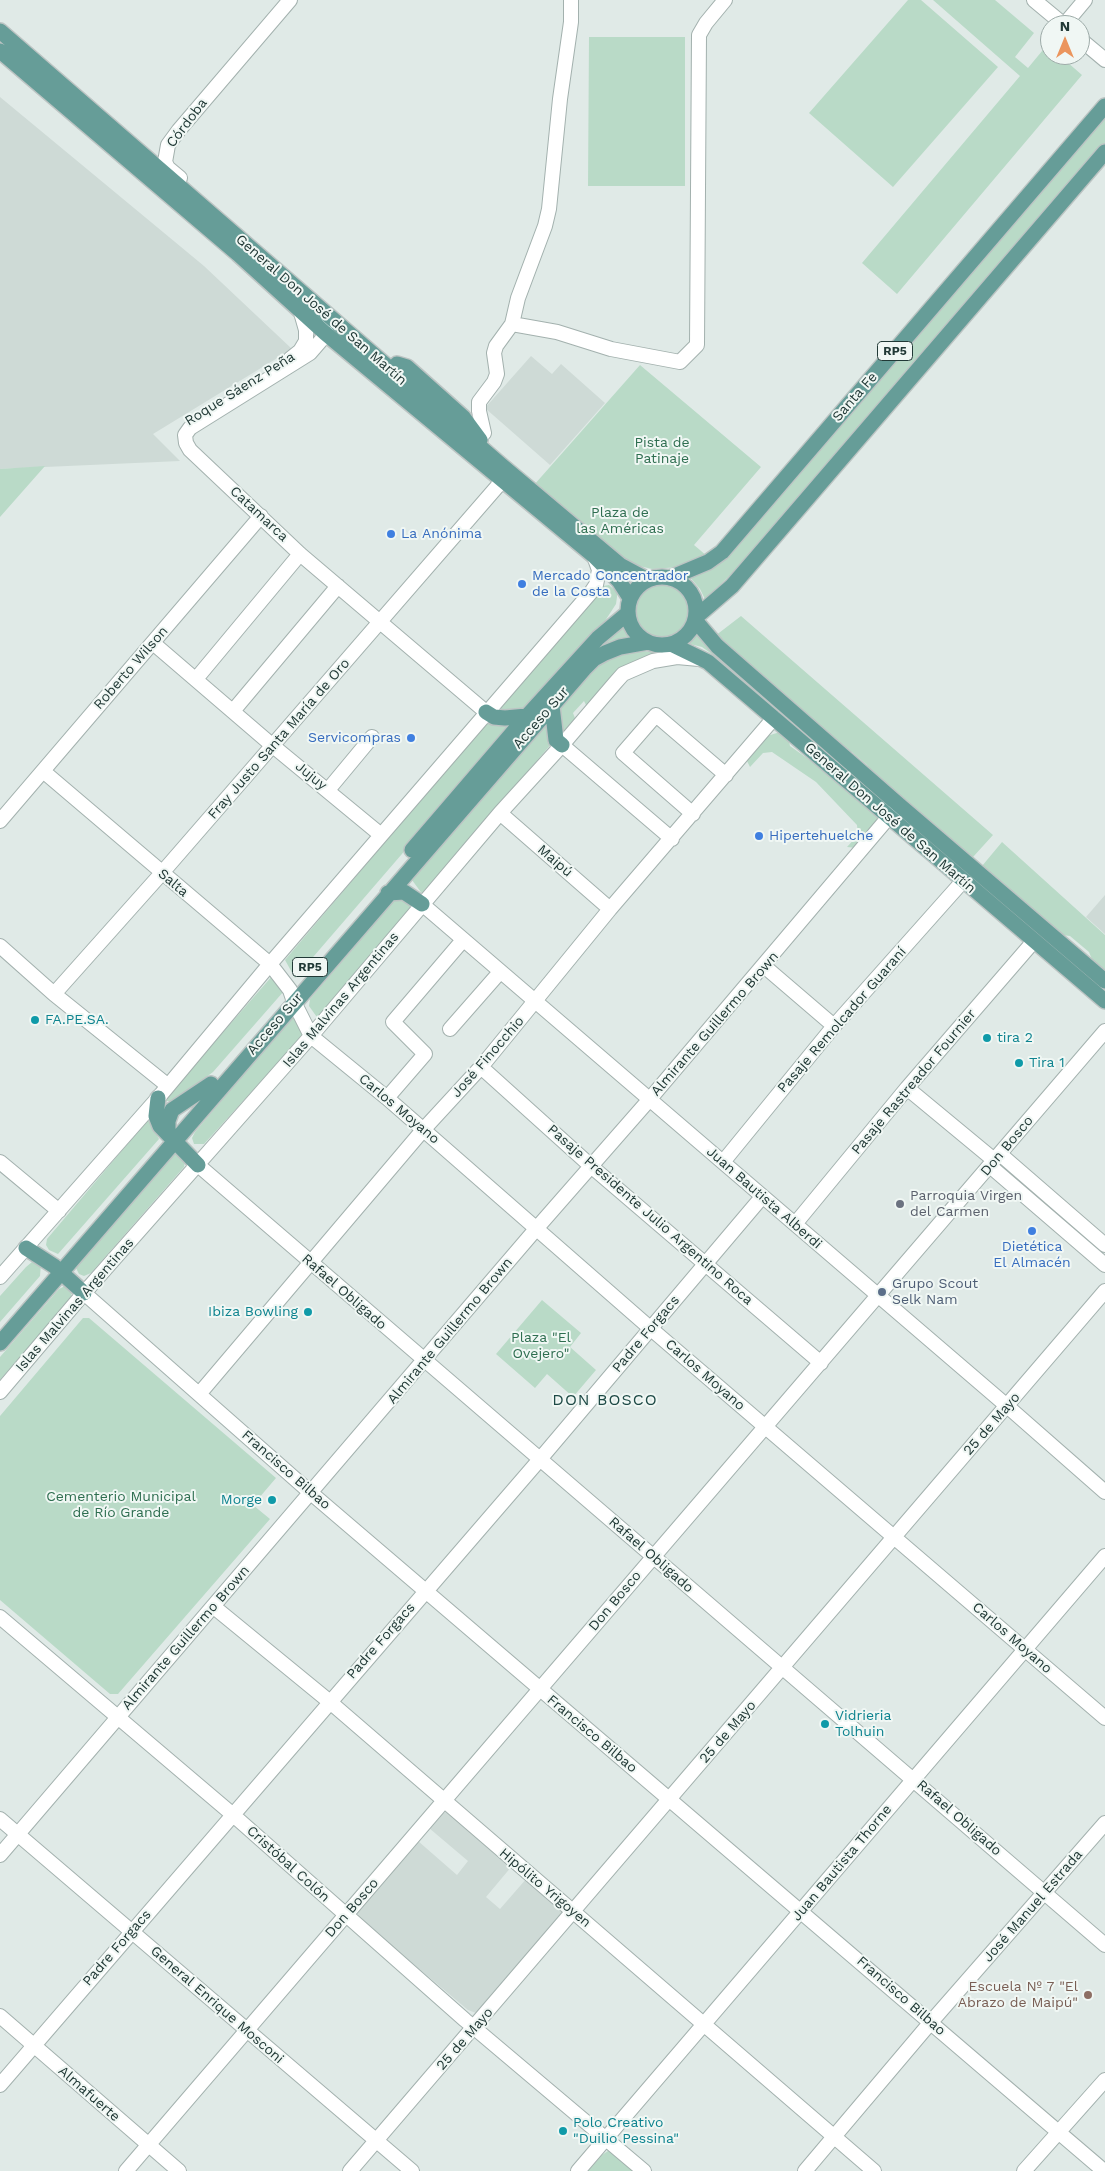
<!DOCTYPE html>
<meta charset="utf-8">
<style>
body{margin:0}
#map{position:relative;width:1105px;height:2171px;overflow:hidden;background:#e0eae7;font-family:"Work Sans",sans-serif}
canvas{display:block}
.north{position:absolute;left:1040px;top:15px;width:50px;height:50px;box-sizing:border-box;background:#f0f7f4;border:1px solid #9daba8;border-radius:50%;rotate:0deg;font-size:14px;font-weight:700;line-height:20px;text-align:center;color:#213936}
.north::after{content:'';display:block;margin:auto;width:18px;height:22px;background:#eb955d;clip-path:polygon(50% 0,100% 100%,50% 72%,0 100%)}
</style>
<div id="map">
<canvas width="1105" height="2171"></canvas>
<div class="north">N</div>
</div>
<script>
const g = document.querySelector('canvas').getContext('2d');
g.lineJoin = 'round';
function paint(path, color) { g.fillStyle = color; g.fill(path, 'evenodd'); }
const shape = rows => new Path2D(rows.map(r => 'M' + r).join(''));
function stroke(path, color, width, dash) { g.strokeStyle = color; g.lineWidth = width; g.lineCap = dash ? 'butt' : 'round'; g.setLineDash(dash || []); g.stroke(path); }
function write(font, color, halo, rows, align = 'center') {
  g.font = font + ' "Work Sans",sans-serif'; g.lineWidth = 4; g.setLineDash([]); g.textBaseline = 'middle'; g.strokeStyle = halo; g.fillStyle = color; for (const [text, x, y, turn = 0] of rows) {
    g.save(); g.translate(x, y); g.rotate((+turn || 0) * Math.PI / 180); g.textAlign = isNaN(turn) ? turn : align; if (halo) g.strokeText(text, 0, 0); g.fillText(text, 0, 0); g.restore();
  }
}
paint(shape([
 [0,97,204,266,292,349,153,434,180,461,0,469],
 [531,356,552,374,561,364,605,403,550,465,485,408],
 [1105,895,1105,934,1086,917],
 [446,1812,512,1866,486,1897,500,1909,527,1878,562,1911,562,1914,476,2013,468,2010,361,1920,357,1913,418,1841,457,1875,468,1861,429,1828,442,1813]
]), '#cedad6');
paint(shape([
 [908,0,921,0,998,67,893,187,809,113],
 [933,0,995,0,1034,33,1015,57,1028,68,1047,45,1050,47,1050,55,1059,55,1082,75,897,294,862,263,1020,76],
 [589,37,685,37,685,186,588,186],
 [1105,116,1105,143,741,565,705,599,700,589,689,576,709,567],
 [640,365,761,467,694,545,707,556,680,567,652,569,631,564,534,485],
 [45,466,0,517,0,469],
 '634 610a28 28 0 1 1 56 0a28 28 0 1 1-56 0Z',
 [609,585,617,592,617,597,616,604,605,621,523,712,495,713,596,593,603,586],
 [741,616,993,835,973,857,874,777,867,765,852,752,843,750,715,636],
 [622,625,631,640,589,657],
 [699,633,883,801,709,652,702,647,686,643],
 [641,651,664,653,664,655,645,657,633,662,588,709,584,701,573,713,576,721,561,737,558,707,599,662,622,654],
 [546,719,552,743,423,895,412,880],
 [485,724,514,724,295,978,285,960],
 [780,732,788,737,790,746,811,761,815,759,879,818,879,821,857,848,847,847,858,835,857,825,816,782,772,752,763,753,750,767,746,759,767,736],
 [1002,842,1105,935,1105,971,1093,962,1089,952,1070,936,1062,935,982,866],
 [397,897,401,897,414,907,319,1020,309,1006,310,999],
 [273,975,284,991,213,1072,174,1101,163,1101],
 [293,1016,305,1033,204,1144,194,1144,192,1138,195,1132],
 [152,1115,154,1129,159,1139,58,1254,49,1250,46,1245,47,1239],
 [177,1153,185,1162,184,1167,91,1273,84,1276,79,1274,76,1268,79,1261,171,1155],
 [32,1262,41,1264,40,1276,0,1322,0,1296,26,1267],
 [65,1286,72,1290,71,1298,0,1380,0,1357,59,1289],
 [542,1300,581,1333,570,1347,596,1370,573,1397,547,1374,535,1388,496,1354],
 [83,1318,89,1318,276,1478,253,1505,270,1519,118,1694,110,1694,0,1600,0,1416],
 [608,2151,611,2151,635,2171,588,2171,602,2155]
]), '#b9dac7');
const minor = shape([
 [1034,0,1064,25],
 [1064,25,1085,0],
 [1080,39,1105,60],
 [180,178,168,168,165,162,168,145,179,130,290,0],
 [328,322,323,338,310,353,190,428,185,435,186,443,190,450,300,554,486,712],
 [512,324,557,332,611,349,680,362,697,345,699,35,706,23,725,0],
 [290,359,300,351,306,341,306,330,300,309],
 [476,435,484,433,479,411,479,402,494,382,497,374,494,353,496,346,512,324,518,298,545,226,549,209,560,99,571,22,571,0],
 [153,643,273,746,381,835],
 [196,679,300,554],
 [233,711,338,586],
 [562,745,672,839],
 [43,771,270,964,290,990,294,1002,311,1036,387,1098,650,1328,1105,1718],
 [328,790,372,737],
 [500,813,610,909],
 [693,814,623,753,656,715,726,775],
 [0,821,261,516],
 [422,904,1007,1406,1105,1492],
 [0,946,54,994,167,1085],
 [764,966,834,1026],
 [54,994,161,874,502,481],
 [450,1029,500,972],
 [481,1067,592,1167,821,1363],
 [907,1088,994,1160],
 [387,1098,425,1054,393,1022,463,940],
 [1000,1154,1105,1245],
 [0,1162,59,1211],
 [723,1162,834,1026,963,881],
 [198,1165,1105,1945],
 [990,1166,1105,1265],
 [795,1224,907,1088,1034,941],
 [0,1277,158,1098,270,964,592,591,596,585,599,570,594,556],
 [84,1293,311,1493,1104,2171],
 [0,1392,84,1293,311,1036,500,813,562,745,615,683,623,674,653,661,677,657,699,659],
 [200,1393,423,1130,481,1067,610,909,774,718],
 [214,1607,330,1702,874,2171],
 [0,1617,232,1814,465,2020,644,2171],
 [0,1819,412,2171],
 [0,1855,536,1229,649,1100,899,805],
 [0,2016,179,2171],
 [0,2085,541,1458,762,1197],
 [126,2171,1105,1031],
 [350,2171,1105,1291],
 [578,2171,1105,1556],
 [805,2171,931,2022,1105,1823],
 [1024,2171,1105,2080]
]);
const major = shape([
 [0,31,501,465,620,565,648,580],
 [0,51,238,254,325,333,594,556,619,581,630,598],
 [385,377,397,364,407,367,463,417,480,440],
 '628 611a34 34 0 1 1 68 0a34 34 0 1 1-68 0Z',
 [670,578,708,562,722,552,1105,106],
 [696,617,732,586,1105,152],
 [695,620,717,646,899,805,1105,981],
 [671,644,708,662,1105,1001],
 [552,706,556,740,562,745],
 [486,712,494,717,505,718,527,716],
 [412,850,527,716,598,638,628,613],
 [388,893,404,892,422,904],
 [158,1098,156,1116,160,1126,198,1165],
 [168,1134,168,1121,172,1110,211,1084],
 [26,1248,54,1266,84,1293],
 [0,1343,584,669,594,659,605,653,620,647,648,642]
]);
stroke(minor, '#a3b1ae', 16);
stroke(major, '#bcc4c3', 18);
stroke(minor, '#fff', 14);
stroke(major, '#669d98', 15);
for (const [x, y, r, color] of [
 [391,534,5,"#3f7fe0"],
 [522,584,5,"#3f7fe0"],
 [411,738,5,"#3f7fe0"],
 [759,836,5,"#3f7fe0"],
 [35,1020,5,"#0f9aa8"],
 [987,1038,5,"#0f9aa8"],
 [1019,1063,5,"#0f9aa8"],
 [900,1204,5,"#6b7280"],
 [1032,1231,5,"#3f7fe0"],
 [882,1292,5,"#5c6f8a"],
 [308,1312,5,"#0f9aa8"],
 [272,1500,5,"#0f9aa8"],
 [825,1724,5,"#0f9aa8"],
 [1088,1995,5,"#8d6e63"],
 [563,2131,5,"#0f9aa8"]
]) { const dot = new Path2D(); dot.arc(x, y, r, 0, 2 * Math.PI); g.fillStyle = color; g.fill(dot); stroke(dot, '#f0f7f4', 2); }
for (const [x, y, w] of [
 [895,351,35],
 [310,967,35]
]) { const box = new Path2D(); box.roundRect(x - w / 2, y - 9.5, w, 19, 4); g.fillStyle = '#f0f7f4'; g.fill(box); stroke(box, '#213936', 1); }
write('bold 12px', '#213936', null, [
 ["RP5",895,351],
 ["RP5",310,967]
]);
write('14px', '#213936', '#f0f7f4', [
 ["Córdoba",187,123,-53],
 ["General Don José de San Martín",321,310,41],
 ["Roque Sáenz Peña",240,389,-32],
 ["Santa Fe",855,397,-49],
 ["Catamarca",259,514,43],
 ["Roberto Wilson",131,668,-49],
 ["Acceso Sur",541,718,-49],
 ["Fray Justo Santa María de Oro",279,739,-49],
 ["Jujuy",311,776,39],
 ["General Don José de San Martín",890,818,41],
 ["Maipú",555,861,41],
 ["Salta",173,883,40],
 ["Islas Malvinas Argentinas",341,1000,-50],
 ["Pasaje Remolcador Guaraní",842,1020,-49],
 ["Acceso Sur",275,1024,-49],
 ["Almirante Guillermo Brown",715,1024,-49],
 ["José Finocchio",488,1057,-49],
 ["Pasaje Rastreador Fournier",914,1082,-50],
 ["Carlos Moyano",399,1109,40],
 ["Don Bosco",1007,1146,-50],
 ["Juan Bautista Alberdi",764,1198,41],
 ["Pasaje Presidente Julio Argentino Roca",650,1215,41],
 ["Rafael Obligado",344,1292,41],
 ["Islas Malvinas Argentinas",75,1305,-49],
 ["Almirante Guillermo Brown",450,1331,-50],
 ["Padre Forgacs",646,1334,-50],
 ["Carlos Moyano",705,1375,41],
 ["25 de Mayo",992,1424,-49],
 ["Francisco Bilbao",286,1470,41],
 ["Rafael Obligado",651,1555,41],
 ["Don Bosco",615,1601,-50],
 ["Almirante Guillermo Brown",186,1638,-49],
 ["Carlos Moyano",1012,1638,41],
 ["Padre Forgacs",381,1641,-49],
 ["25 de Mayo",728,1732,-49],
 ["Francisco Bilbao",592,1734,40],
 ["Rafael Obligado",959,1818,41],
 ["Juan Bautista Thorne",842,1863,-50],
 ["Cristóbal Colón",288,1864,42],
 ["Hipólito Yrigoyen",545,1888,40],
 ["José Manuel Estrada",1033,1906,-49],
 ["Don Bosco",352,1908,-49],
 ["Padre Forgacs",117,1948,-49],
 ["Francisco Bilbao",901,1996,41],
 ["General Enrique Mosconi",217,2005,41],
 ["25 de Mayo",465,2039,-49],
 ["Almafuerte",89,2094,41]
]);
write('14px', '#2e6e50', '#f0f7f4', [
 ["Pista de",662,443],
 ["Patinaje",662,459],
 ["Plaza de",620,513],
 ["las Américas",620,529],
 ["Plaza \"El",541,1338],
 ["Ovejero\"",541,1354],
 ["Cementerio Municipal",121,1497],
 ["de Río Grande",121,1513]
]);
write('14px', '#366cbe', '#f0f7f4', [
 ["La Anónima",401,534],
 ["Mercado Concentrador",532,576],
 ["de la Costa",532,592],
 ["Servicompras",401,738,"right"],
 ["Hipertehuelche",769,836],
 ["Dietética",1032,1247,"center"],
 ["El Almacén",1032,1263,"center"]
], 'left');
write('14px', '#0d838f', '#f0f7f4', [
 ["FA.PE.SA.",45,1020],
 ["tira 2",997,1038],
 ["Tira 1",1029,1063],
 ["Ibiza Bowling",298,1312,"right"],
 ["Morge",262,1500,"right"],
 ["Vidrieria",835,1716],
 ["Tolhuin",835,1732],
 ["Polo Creativo",573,2123],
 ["\"Duilio Pessina\"",573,2139]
], 'left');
write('14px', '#5b616d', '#f0f7f4', [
 ["Parroquia Virgen",910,1196],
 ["del Carmen",910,1212]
], 'left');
write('14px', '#4e5e75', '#f0f7f4', [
 ["Grupo Scout",892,1284],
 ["Selk Nam",892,1300]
], 'left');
write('14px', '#785e54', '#f0f7f4', [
 ["Escuela Nº 7 \"El",1078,1987],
 ["Abrazo de Maipú\"",1078,2003]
], 'right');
g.letterSpacing = '1px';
write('16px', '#1e4a46', '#f0f7f4', [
 ["DON BOSCO",605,1400]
]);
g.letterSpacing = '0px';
</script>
